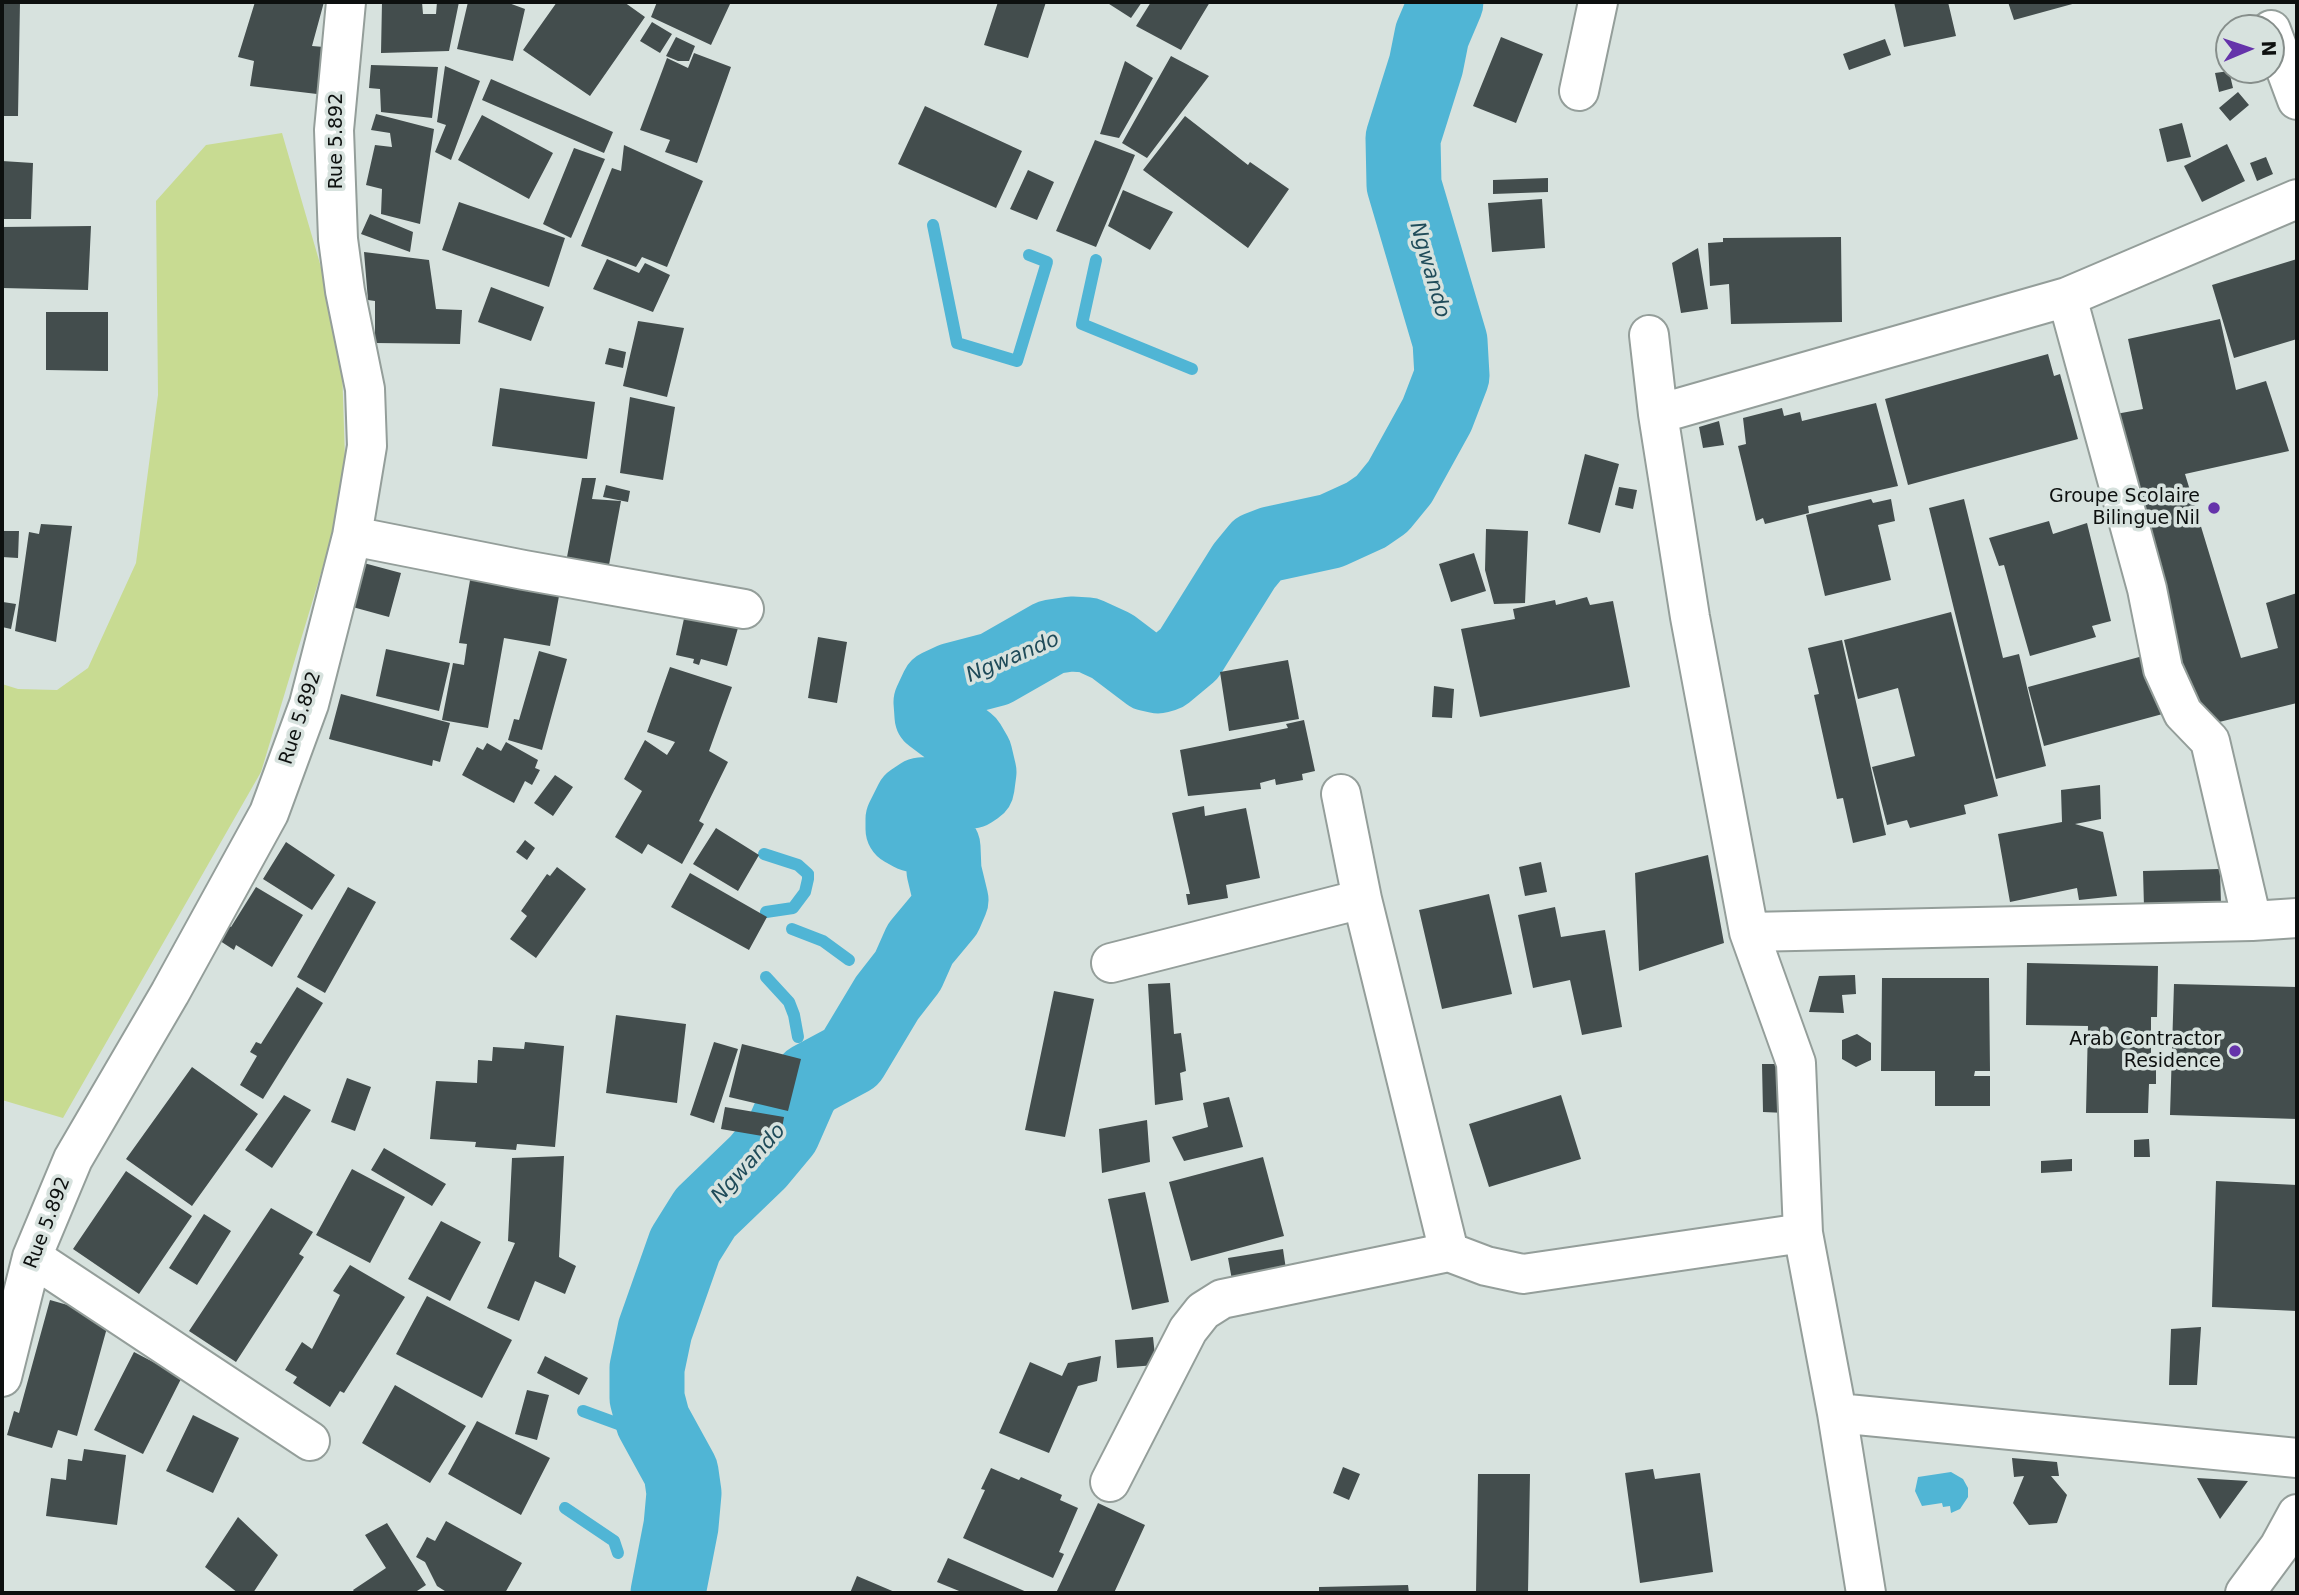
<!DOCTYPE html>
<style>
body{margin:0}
#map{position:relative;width:2299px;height:1595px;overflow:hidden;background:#d7e2de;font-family:"DejaVu Sans",sans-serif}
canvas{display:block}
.frame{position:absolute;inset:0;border:4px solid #0d100f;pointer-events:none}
.north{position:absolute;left:2215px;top:14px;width:70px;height:70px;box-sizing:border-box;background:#d7e2de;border:2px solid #868e8b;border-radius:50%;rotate:88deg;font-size:19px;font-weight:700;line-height:28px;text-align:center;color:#0d100f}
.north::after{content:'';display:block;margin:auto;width:24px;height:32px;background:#6533aa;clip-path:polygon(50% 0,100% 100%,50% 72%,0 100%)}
</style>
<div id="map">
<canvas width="2299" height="1595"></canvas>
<div class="frame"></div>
<div class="north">N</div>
</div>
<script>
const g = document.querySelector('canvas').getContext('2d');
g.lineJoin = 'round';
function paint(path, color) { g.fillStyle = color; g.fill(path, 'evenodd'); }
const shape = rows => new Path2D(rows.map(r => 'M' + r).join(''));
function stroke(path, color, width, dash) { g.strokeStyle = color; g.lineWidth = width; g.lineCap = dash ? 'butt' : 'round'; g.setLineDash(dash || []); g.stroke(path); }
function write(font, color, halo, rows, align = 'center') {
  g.font = font + ' "DejaVu Sans",sans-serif'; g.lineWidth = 7; g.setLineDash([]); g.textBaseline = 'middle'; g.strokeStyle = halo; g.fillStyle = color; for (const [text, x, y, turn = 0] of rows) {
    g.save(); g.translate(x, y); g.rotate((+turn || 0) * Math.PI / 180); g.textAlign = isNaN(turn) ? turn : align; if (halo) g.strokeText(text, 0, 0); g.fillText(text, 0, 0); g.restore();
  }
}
paint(shape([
 [282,133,341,336,346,490,261,772,63,1118,2,1100,2,684,18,689,57,690,88,668,136,563,158,395,156,201,206,145]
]), '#c8db92');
paint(shape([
 [1951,1472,1963,1479,1968,1488,1968,1497,1960,1509,1951,1513,1950,1506,1943,1507,1942,1503,1922,1506,1915,1491,1918,1477]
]), '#50b5d5');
stroke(shape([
 [933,225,957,343,1017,361,1047,262,1029,255],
 [1096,260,1082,324,1192,369],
 [764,854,798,865,808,874,808,879,805,892,793,908,766,912],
 [792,929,823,941,849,960],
 [766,977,789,1002,794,1015,798,1037],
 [583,1411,635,1430,642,1438],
 [565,1508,614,1541,618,1553]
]), '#50b5d5', 12);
stroke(shape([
 [668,1593,681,1526,684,1493,681,1472,653,1421,647,1398,647,1368,655,1330,685,1245,705,1213,758,1162,783,1132,801,1091,810,1080,851,1058,887,998,908,971,920,944,945,914,951,900,944,871,943,847,938,841,912,834,903,829,903,819,912,801,921,795,971,791,977,787,979,772,975,755,968,743,932,716,931,702,938,687,953,680,995,669,1051,637,1071,634,1088,635,1112,646,1149,674,1158,676,1165,674,1189,654,1244,566,1258,549,1271,544,1331,531,1366,515,1382,504,1400,482,1437,415,1452,376,1450,341,1404,185,1403,138,1426,65,1432,35,1446,2]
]), '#50b5d5', 75);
paint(shape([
 [2,2,20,2,18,116,2,116],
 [255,2,324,2,312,46,324,47,317,94,250,86,254,61,238,57],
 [382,2,422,2,423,14,436,14,437,2,459,2,449,51,381,53],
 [468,2,506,2,525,9,513,61,457,49],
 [557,2,624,2,645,17,590,96,523,50],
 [657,2,726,2,730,4,711,45,651,17],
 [998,2,1046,2,1028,58,984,45],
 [1106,2,1142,2,1131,18],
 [1151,2,1210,2,1181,50,1136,26],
 [1894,2,1948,2,1956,36,1904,47],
 [2008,2,2076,2,2076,3,2014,20],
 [652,22,672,34,660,53,640,41],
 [676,37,695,46,689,61,678,61,666,56],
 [1501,37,1543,54,1516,123,1473,106],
 [1885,39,1891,55,1849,70,1843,54],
 [694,53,731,67,697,163,665,152,670,140,640,130,667,58,688,68],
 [1171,56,1209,76,1147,158,1122,143],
 [1125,61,1153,78,1119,138,1100,134],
 [371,65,438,67,432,118,381,112,380,89,369,88],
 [445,66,480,81,451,160,435,152,446,125,437,122],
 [2229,71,2233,88,2219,92,2215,73],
 [491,79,613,132,604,153,482,100],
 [2238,92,2249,105,2230,121,2219,108],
 [925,106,1022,151,996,208,898,164],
 [376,114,434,129,420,224,381,214,382,189,366,185,375,145,392,147,390,133,371,130],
 [482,115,553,153,529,199,458,160],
 [1185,116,1248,165,1250,162,1289,189,1248,248,1143,170],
 [2182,123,2191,157,2167,162,2159,129],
 [1095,140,1135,155,1096,247,1056,231],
 [2227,144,2245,181,2202,202,2184,166],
 [624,145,703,181,667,267,642,257,636,267,581,246,612,168,621,171],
 [574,148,605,159,571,238,543,224],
 [2266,157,2273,174,2257,181,2250,163],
 [2,161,33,163,31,219,2,219],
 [1028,170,1054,182,1037,220,1010,209],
 [1548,178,1548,192,1493,194,1493,180],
 [1123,190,1173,212,1150,250,1108,226],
 [1542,199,1545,248,1492,252,1488,203],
 [459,202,565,238,549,287,442,250],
 [370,214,413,232,410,252,361,234],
 [91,226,88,290,2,288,2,227],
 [1841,237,1842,322,1731,324,1729,284,1710,286,1708,243,1723,242,1723,238],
 [1698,248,1708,309,1681,313,1672,263],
 [364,252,429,260,436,309,462,310,460,344,375,343,375,301,368,300],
 [607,259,639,273,645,263,670,275,653,312,593,289],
 [2297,259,2297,339,2234,358,2212,285],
 [491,287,544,307,531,341,478,322],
 [46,312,108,312,108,371,46,370],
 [2220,319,2236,390,2266,381,2289,451,2185,474,2241,658,2278,648,2266,603,2297,593,2297,703,2211,724,2177,695,2116,414,2143,409,2128,339],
 [638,321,684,328,667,397,623,386],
 [609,348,626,352,623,368,605,364],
 [2048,354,2054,376,2060,374,2078,439,1908,485,1885,399],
 [500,388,595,402,587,459,492,446],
 [630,397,675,407,663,480,620,473],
 [1876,403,1898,486,1808,506,1809,513,1765,524,1763,518,1756,521,1738,446,1746,444,1743,418,1782,408,1784,416,1800,412,1802,421],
 [1719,421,1724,445,1703,448,1699,427],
 [1585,454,1619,464,1600,533,1568,524],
 [582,478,596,478,592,499,621,501,609,565,567,557],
 [606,485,630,491,628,502,603,497],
 [1619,487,1637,490,1633,509,1615,505],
 [1871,499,1873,503,1891,499,1895,521,1878,525,1891,580,1825,596,1806,515],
 [1964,499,2003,658,2019,654,2046,766,1996,779,1929,508],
 [2049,521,2053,534,2087,523,2111,621,2092,626,2096,637,2030,656,2004,565,1999,566,1989,538],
 [41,524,72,526,56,642,15,631,29,532,39,534],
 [1486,529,1528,531,1525,603,1494,604,1485,570],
 [2,531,19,531,18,558,2,557],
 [1474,553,1486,591,1451,602,1439,564],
 [360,562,401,573,389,617,349,606],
 [472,569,561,585,550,646,504,638,488,728,442,720,453,663,464,665,467,644,459,643],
 [2,595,4,596,3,602,16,604,11,629,2,627],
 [1587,597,1590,605,1613,601,1630,687,1480,717,1461,629,1515,619,1513,609,1555,600,1556,605],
 [1951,612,1998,796,1964,805,1966,814,1910,828,1907,820,1887,825,1872,767,1915,756,1898,688,1858,699,1844,640],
 [685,614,738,628,727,666,701,659,699,665,693,663,694,659,676,655],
 [818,637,847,642,837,703,808,698],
 [1842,640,1886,835,1853,843,1843,798,1837,799,1814,695,1819,694,1808,648],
 [386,649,450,663,439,711,376,696],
 [539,651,567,659,542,750,508,740,514,719,519,720],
 [2154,653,2170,712,2044,746,2028,687],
 [1288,660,1299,719,1229,731,1220,672],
 [670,667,732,687,709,751,728,762,699,821,704,824,682,864,648,844,642,854,615,837,642,791,624,779,645,740,667,755,675,742,647,732],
 [1434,686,1454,689,1452,718,1432,717],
 [341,694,450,723,440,762,433,760,432,766,329,739],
 [1304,720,1315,771,1302,774,1303,780,1276,785,1275,779,1260,783,1261,789,1188,796,1180,750,1288,728,1286,724],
 [506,742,538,760,535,768,540,770,532,785,525,781,514,803,462,775,477,747,483,750,487,743,501,751],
 [555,775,573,787,553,816,534,803],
 [2100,785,2101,819,2075,824,2103,832,2117,896,2079,900,2077,888,2010,902,1998,834,2062,822,2061,790],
 [1204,806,1205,816,1246,808,1260,878,1226,885,1228,898,1188,905,1186,894,1190,894,1172,813],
 [716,828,759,855,738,891,693,864],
 [525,840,535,848,527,860,516,852],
 [286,842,335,875,312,910,263,879],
 [1708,855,1724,943,1639,971,1635,873],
 [1541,862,1547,892,1525,896,1519,867],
 [557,867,586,889,536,958,510,939,527,916,521,911,547,874,550,876],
 [2220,869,2221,905,2144,907,2143,871],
 [690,873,767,917,749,950,671,907],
 [256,887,303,915,272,967,236,945,234,950,214,937,223,922,231,927],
 [348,887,376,902,325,993,297,977],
 [1489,894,1512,994,1442,1009,1419,910],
 [1555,907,1561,937,1605,930,1622,1027,1582,1035,1570,980,1533,988,1518,915],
 [2027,963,2158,966,2157,1017,2151,1017,2151,1054,2156,1055,2156,1084,2149,1084,2148,1113,2086,1113,2088,1026,2026,1025],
 [1855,975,1856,994,1842,995,1844,1013,1809,1012,1819,976],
 [1882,978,1989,978,1990,1071,1975,1071,1974,1076,1990,1076,1990,1106,1935,1106,1935,1071,1881,1071],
 [1170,983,1174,1034,1181,1033,1186,1071,1180,1073,1183,1100,1155,1105,1148,984],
 [2174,984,2297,987,2297,1119,2170,1115],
 [297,987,323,1003,263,1099,240,1085,257,1056,250,1052,256,1042,261,1044],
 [1054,991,1094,999,1065,1137,1025,1130],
 [616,1015,686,1024,677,1103,606,1093],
 [1857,1034,1871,1043,1871,1060,1856,1067,1842,1059,1842,1040],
 [525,1042,564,1046,555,1147,517,1144,516,1150,475,1147,476,1142,430,1139,436,1081,477,1083,478,1060,492,1061,493,1047,524,1049],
 [714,1042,738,1049,714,1123,690,1115],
 [742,1044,801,1059,788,1111,729,1097],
 [1762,1064,1787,1064,1786,1113,1763,1112],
 [192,1067,258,1114,192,1206,126,1159],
 [347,1078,371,1087,355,1131,331,1122],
 [284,1095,311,1110,272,1168,245,1150],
 [1561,1095,1581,1159,1489,1187,1469,1124],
 [1229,1097,1243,1147,1184,1161,1172,1137,1208,1127,1203,1103],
 [725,1107,784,1117,780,1139,721,1129],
 [1147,1120,1150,1162,1102,1173,1099,1129],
 [2149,1139,2150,1157,2134,1157,2134,1140],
 [384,1148,446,1184,432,1206,371,1170],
 [564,1156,559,1257,576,1266,565,1294,535,1281,519,1321,487,1308,515,1243,508,1241,512,1158],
 [1263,1157,1284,1236,1191,1261,1169,1182],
 [2072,1159,2072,1171,2041,1173,2041,1161],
 [352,1169,405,1197,370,1263,316,1235],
 [126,1171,192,1216,139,1294,73,1249],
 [2216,1181,2297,1185,2297,1311,2212,1307],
 [1145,1192,1169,1302,1132,1310,1108,1199],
 [271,1208,313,1232,299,1254,304,1257,236,1362,189,1331],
 [204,1214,231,1231,197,1285,169,1268],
 [441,1221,481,1242,450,1301,408,1279],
 [1283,1249,1288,1283,1234,1291,1228,1258],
 [350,1265,405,1297,344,1393,340,1391,330,1407,293,1383,297,1377,285,1370,302,1342,312,1349,340,1295,333,1291],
 [427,1296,512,1340,482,1398,396,1354],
 [50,1300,110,1317,77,1436,58,1430,52,1448,7,1435,14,1411,19,1413],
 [2201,1327,2197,1385,2169,1385,2171,1329],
 [1153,1337,1156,1365,1117,1368,1115,1340],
 [134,1352,182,1377,143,1454,94,1430],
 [545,1356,588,1378,579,1395,537,1373],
 [1101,1356,1097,1381,1078,1386,1049,1453,999,1433,1030,1362,1062,1376,1068,1363],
 [395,1385,466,1426,430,1483,362,1443],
 [527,1390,549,1395,537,1440,515,1434],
 [193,1415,239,1438,213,1493,166,1471],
 [477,1421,550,1458,521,1515,448,1474],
 [84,1449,126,1455,117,1525,46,1516,51,1478,66,1480,68,1459,82,1461],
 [2012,1458,2057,1462,2059,1476,2051,1476,2067,1495,2057,1523,2029,1525,2013,1503,2024,1476,2014,1477],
 [1343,1467,1360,1474,1349,1500,1333,1493],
 [991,1468,1019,1480,1021,1477,1062,1495,1060,1500,1078,1508,1059,1552,1064,1554,1053,1578,963,1538,985,1490,981,1489],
 [1653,1469,1655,1479,1700,1473,1713,1572,1640,1583,1625,1473],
 [1478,1474,1530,1474,1528,1593,1476,1593],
 [2197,1478,2248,1481,2220,1519],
 [1098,1503,1145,1525,1114,1593,1056,1593],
 [238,1517,278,1555,253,1593,238,1593,205,1567],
 [446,1521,522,1563,505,1593,448,1593,437,1586,425,1562,416,1557,427,1537,435,1541],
 [387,1523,426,1585,414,1593,355,1593,353,1590,386,1568,365,1535],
 [948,1558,1029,1593,964,1593,937,1582],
 [857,1576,897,1593,850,1593],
 [1408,1585,1409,1593,1319,1593,1319,1587]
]), '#434d4d');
const street = shape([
 [2271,30,2297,100],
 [1579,91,1598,2],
 [2067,297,2297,199],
 [1649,335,1658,414,1690,617,1749,932,1796,1063,1803,1233,1837,1413,1866,1593],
 [1658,414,2067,297,2147,589,2163,669,2183,713,2210,741,2252,921],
 [352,536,524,570,744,609],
 [1341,794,1362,899,1449,1252],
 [1749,932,2252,921,2297,918],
 [1111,963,1362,899],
 [32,1257,310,1441],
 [2,1377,32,1257,73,1159,170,993,269,813,309,704,352,536,367,446,365,389,345,291,338,239,334,130,346,2],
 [1837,1413,2297,1458],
 [1110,1482,1188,1330,1203,1311,1222,1299,1449,1252,1486,1266,1523,1274,1803,1233],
 [2245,1593,2279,1547,2297,1514]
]);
stroke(street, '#949e9a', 42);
stroke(street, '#fff', 38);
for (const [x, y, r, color] of [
 [2214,508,7,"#6533aa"],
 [2235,1051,7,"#6533aa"]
]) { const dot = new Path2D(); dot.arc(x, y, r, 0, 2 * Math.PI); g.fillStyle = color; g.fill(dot); stroke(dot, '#d7e2de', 2.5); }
write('19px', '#0d100f', '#d7e2de', [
 ["Rue 5.892",337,141,-90],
 ["Rue 5.892",301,718,-72],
 ["Rue 5.892",48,1223,-69]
]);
write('19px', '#0d100f', '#d7e2de', [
 ["Groupe Scolaire",2200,497],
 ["Bilingue Nil",2200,519],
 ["Arab Contractor",2221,1040],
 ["Residence",2221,1062]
], 'right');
write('italic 21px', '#1f4b59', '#d7e2de', [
 ["Ngwando",1429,270,74],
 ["Ngwando",1013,658,-23],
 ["Ngwando",749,1164,-48]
]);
</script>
